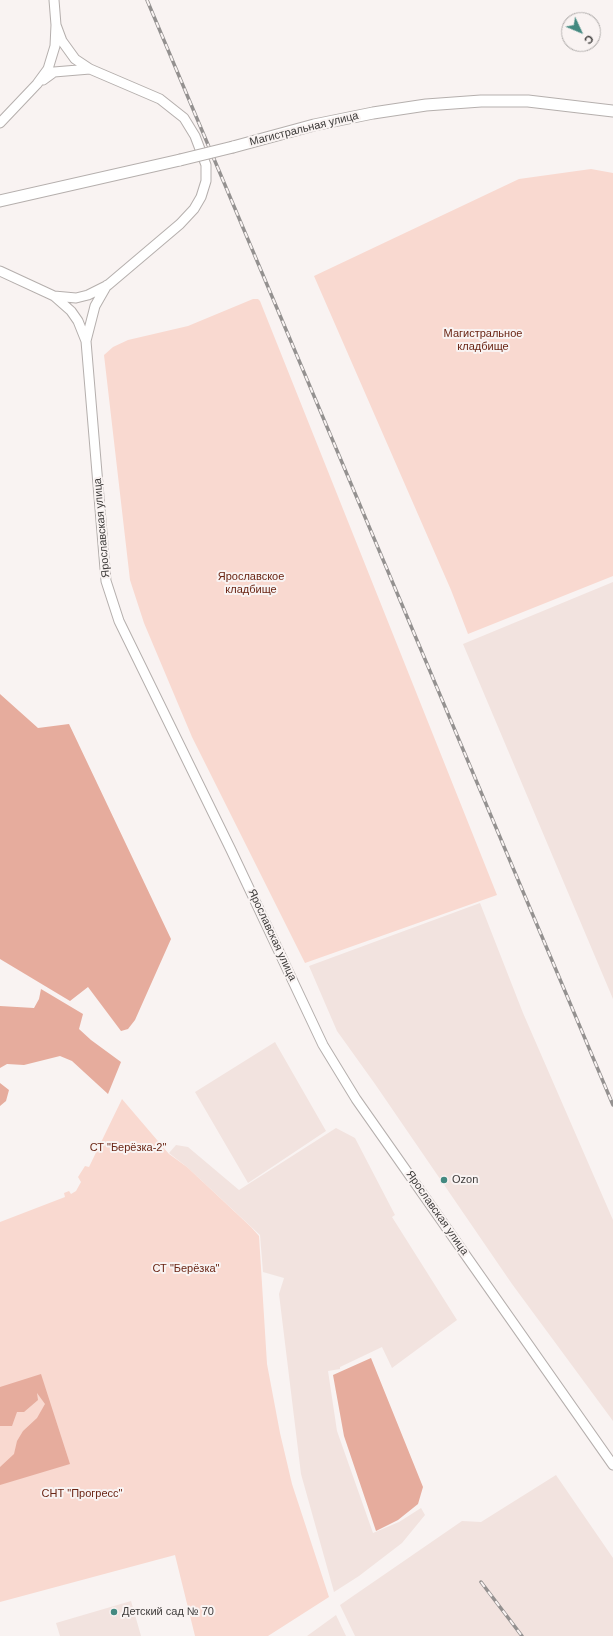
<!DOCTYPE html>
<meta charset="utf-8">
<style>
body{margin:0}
#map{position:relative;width:613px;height:1636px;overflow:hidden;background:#f9f3f2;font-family:Arial,sans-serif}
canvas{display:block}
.north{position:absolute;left:561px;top:12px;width:40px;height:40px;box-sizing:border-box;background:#f9f3f2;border:1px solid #aeaaa9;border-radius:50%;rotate:134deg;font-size:11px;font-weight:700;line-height:16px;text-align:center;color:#3e3c3b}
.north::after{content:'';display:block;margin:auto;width:14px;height:18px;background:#438980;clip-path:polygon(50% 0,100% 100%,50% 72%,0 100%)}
</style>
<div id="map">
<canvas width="613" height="1636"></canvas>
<div class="north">С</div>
</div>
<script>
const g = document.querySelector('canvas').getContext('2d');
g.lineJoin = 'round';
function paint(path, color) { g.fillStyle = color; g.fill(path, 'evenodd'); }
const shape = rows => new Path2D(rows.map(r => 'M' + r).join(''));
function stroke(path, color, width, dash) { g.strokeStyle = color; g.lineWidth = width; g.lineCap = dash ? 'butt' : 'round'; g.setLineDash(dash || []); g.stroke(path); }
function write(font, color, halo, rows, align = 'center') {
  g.font = font + ' Arial,sans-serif'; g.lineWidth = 4; g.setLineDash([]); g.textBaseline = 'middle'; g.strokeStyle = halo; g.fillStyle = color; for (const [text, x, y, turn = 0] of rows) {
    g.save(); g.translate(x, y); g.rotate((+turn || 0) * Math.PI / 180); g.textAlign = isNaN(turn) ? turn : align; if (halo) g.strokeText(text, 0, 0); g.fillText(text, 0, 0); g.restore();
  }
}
paint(shape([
 [613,582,613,999,463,644],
 [480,903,523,1013,613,1220,613,1421,512,1284,375,1084,337,1031,309,966],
 [275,1042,326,1131,248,1183,195,1092],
 [336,1128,355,1138,395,1215,392,1217,457,1320,392,1368,382,1347,340,1367,340,1369,328,1371,337,1431,373,1533,399,1522,421,1508,425,1515,402,1543,359,1576,334,1592,301,1474,279,1294,284,1278,263,1272,260,1235,187,1167,169,1153,176,1145,188,1147,239,1190],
 [556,1475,613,1558,613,1636,355,1636,340,1605,462,1521,481,1522],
 [131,1601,141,1636,60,1636,56,1623],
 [336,1615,346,1636,307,1636]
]), '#f2e3df');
paint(shape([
 [591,169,613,173,613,576,468,634,451,590,314,276,519,179],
 [253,299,258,299,260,301,497,895,305,963,192,737,144,623,130,580,104,355,113,347,128,340,188,326],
 [122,1099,169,1154,187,1167,251,1227,259,1236,267,1364,280,1433,292,1484,329,1597,268,1636,195,1636,175,1555,0,1602,0,1222,65,1197,64,1193,69,1191,71,1194,76,1191,81,1182,78,1177,85,1166,89,1167]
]), '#f9d9d0');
paint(shape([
 [0,694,38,728,69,724,171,939,135,1020,128,1029,121,1031,88,987,70,1001,0,959],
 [41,989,83,1014,79,1029,91,1040,121,1062,108,1094,72,1061,60,1056,24,1065,7,1064,0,1068,0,1006,34,1008,39,999],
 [0,1083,9,1090,6,1101,0,1106],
 [371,1358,423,1487,418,1504,398,1520,376,1531,344,1436,333,1375],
 [41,1374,70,1464,0,1485,0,1467,14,1454,17,1441,23,1431,37,1418,45,1404,37,1393,38,1400,24,1412,17,1412,12,1426,0,1426,0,1387]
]), '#e6ac9d');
const secondary = shape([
 [43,80,54,72,90,69],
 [0,123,37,84,48,69,55,46,56,25,54,0],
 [0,271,54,296,71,311,78,321,86,341,106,581,119,621,231,850,323,1045,356,1099,613,1465],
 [54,296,76,298,88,295,108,285,180,224,194,209,201,197,206,181,206,165,195,136,184,118,160,99,90,69,75,59,62,41,56,25],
 [86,341,95,306,107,285]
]);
const highway = shape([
 [233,147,314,125,373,113,426,105,481,101,528,101,613,111],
 [0,201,180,160]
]);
stroke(secondary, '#b5afad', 11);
stroke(highway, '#b5afad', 13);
stroke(secondary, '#fff', 9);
stroke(highway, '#fff', 11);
const rail = shape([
 [147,0,613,1105],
 [481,1582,522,1636]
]);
stroke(rail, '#949190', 3.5);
stroke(rail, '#f9f3f2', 2, [6]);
const highwayBridge = shape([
 [180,160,233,147]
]);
stroke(highwayBridge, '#b5afad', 13, []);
stroke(highwayBridge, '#fff', 11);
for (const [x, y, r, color] of [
 [444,1180,4,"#438980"],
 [114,1612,4,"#438980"]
]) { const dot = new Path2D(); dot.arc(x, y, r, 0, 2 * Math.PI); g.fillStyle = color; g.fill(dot); stroke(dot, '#f9f3f2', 1.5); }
write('11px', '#3e3c3b', '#f9f3f2', [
 ["Магистральная улица",304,129,-14],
 ["Ярославская улица",102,528,-95],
 ["Ярославская улица",272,935,65],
 ["Ярославская улица",437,1213,55]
]);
write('11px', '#6a2615', '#f9f3f2', [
 ["Магистральное",483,334],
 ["кладбище",483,347],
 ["Ярославское",251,577],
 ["кладбище",251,590],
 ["СТ \"Берёзка-2\"",128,1148],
 ["СТ \"Берёзка\"",186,1269],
 ["СНТ \"Прогресс\"",82,1494]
]);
write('11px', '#3e3c3b', '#f9f3f2', [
 ["Ozon",452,1180],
 ["Детский сад № 70",122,1612]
], 'left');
</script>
